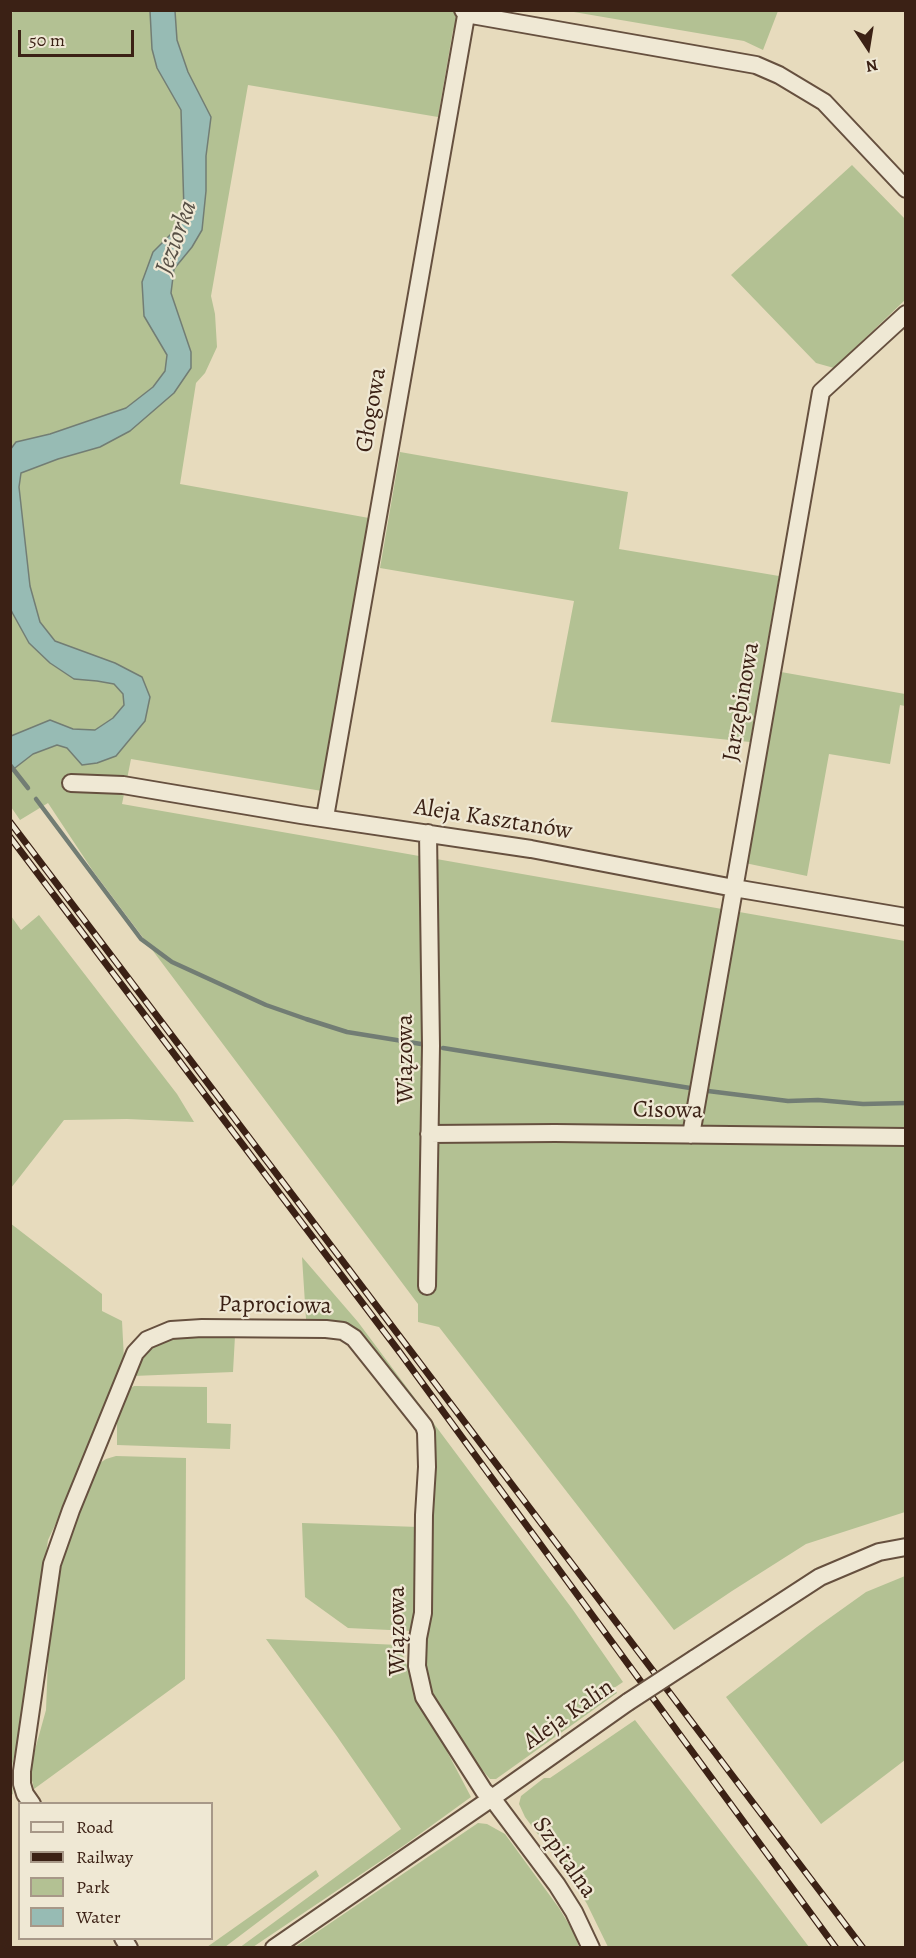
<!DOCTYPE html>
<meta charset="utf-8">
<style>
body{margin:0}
#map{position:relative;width:916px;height:1958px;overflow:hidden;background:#e7dbbd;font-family:Alegreya,serif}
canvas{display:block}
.frame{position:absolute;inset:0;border:12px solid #3b2115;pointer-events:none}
.legend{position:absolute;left:18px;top:1802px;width:195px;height:138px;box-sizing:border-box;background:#efe8d4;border:2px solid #a79888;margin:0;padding:8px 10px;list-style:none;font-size:18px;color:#3b2115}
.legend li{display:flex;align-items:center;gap:12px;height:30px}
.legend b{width:30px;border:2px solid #a79888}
.north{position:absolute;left:838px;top:18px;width:60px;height:60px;-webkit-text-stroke:4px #efe8d4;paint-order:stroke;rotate:168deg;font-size:16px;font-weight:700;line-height:24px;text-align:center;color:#3b2115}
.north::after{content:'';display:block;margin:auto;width:21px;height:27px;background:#3b2115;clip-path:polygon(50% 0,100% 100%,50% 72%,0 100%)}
.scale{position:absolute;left:18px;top:30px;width:116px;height:27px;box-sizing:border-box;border:3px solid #3b2115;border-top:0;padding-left:8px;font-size:18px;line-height:21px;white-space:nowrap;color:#3b2115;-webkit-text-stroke:4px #efe8d4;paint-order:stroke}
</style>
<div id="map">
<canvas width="916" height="1958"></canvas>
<div class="frame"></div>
<ul class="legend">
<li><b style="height:8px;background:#efe8d4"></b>Road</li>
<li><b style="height:8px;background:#3b2115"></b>Railway</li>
<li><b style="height:16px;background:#b3c193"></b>Park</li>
<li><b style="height:16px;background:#97bbb4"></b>Water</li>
</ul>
<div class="north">N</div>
<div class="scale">50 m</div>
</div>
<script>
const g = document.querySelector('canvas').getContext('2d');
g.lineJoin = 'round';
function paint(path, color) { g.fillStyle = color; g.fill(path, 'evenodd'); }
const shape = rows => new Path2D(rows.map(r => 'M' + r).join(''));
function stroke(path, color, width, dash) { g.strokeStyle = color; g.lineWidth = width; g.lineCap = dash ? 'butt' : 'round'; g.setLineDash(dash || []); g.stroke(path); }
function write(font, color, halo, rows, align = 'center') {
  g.font = font + ' Alegreya,serif'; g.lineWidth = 4.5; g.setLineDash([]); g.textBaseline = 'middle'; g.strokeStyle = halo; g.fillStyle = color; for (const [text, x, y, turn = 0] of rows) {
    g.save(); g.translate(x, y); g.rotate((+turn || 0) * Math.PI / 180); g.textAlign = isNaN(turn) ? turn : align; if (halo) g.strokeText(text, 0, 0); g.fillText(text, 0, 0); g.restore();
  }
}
paint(shape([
 [18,10,150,11,152,49,157,68,181,110,184,211,172,233,153,252,156,337,167,355,165,371,153,387,126,408,50,434,17,442,11,450,11,13],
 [175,11,455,11,458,19,456,30,453,30,438,117,248,85,211,296,215,314,217,347,205,373,196,383,180,484,369,518,322,791,131,759,122,804,905,941,905,1512,806,1544,732,1591,674,1630,439,1327,418,1322,418,1304,93,871,48,803,20,820,11,807,11,771,33,754,58,745,67,748,82,765,116,756,145,721,150,697,142,677,115,663,55,641,40,622,30,586,19,487,21,473,58,459,100,447,191,352,171,293,174,269,192,247,206,191,206,156,211,117,188,72,177,40],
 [568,11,778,10,778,11,763,50,744,41],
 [852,165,905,219,905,300,834,368,816,363,731,275],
 [400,452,628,492,619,549,779,576,750,742,551,722,574,601,380,568],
 [10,608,29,643,50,663,74,679,97,681,114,684,123,694,124,705,113,718,95,730,73,729,50,720,11,736],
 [781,672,905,694,905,706,900,705,890,764,829,754,807,876,745,863],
 [39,915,177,1094,194,1122,127,1119,64,1120,11,1188,11,916,21,930],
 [10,1223,102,1294,102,1311,122,1321,124,1359,118,1377,93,1432,73,1487,48,1540,24,1714,11,1770,13,1794,11,1795],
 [302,1257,358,1322,573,1610,623,1682,614,1688,617,1693,496,1779,490,1779,483,1771,479,1774,436,1702,426,1681,423,1657,433,1440,359,1339,310,1325,306,1319],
 [187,1335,235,1336,233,1372,133,1376,144,1350,160,1340],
 [134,1386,207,1387,207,1423,231,1424,230,1449,117,1445,117,1419,122,1403,129,1389],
 [116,1456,186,1458,185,1679,34,1789,31,1776,31,1764,46,1710,49,1634,60,1572,61,1552,72,1520,100,1463,106,1459],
 [302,1523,419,1527,416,1617,410,1631,348,1628,305,1597],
 [905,1576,905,1760,821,1824,726,1697,817,1627,866,1592],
 [266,1639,399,1645,421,1702,471,1797,406,1844,253,1947,239,1948,401,1829,336,1735],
 [635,1720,760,1882,809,1947,608,1947,587,1904,573,1881,525,1817,519,1804,521,1796,544,1778,550,1778],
 [478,1823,487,1824,505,1834,559,1908,573,1931,579,1947,295,1947],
 [316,1870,319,1876,225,1947,207,1947]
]), '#b3c193');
const water = shape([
 [150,11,175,11,177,40,188,72,211,117,206,156,206,191,202,230,192,247,174,269,171,293,191,352,191,368,174,393,130,431,100,447,58,459,21,473,19,487,30,586,40,622,55,641,115,663,142,677,150,697,145,721,116,756,97,763,82,765,67,748,57,745,33,754,11,771,11,736,50,720,73,729,95,730,113,718,124,705,123,694,114,684,97,681,74,679,50,663,29,643,13,614,10,608,10,450,16,442,50,434,126,408,153,387,165,371,167,355,144,316,142,282,153,252,172,233,184,211,181,110,157,68,152,49,150,11]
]);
paint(water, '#97bbb4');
stroke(water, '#727d74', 1.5);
stroke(shape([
 [10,765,28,788],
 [36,799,141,939,172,962,266,1005,306,1019,347,1032,421,1044],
 [443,1048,690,1088],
 [708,1091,788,1101,818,1100,863,1104,906,1103]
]), '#727d74', 4.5);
const minor = shape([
 [463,10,466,14,756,65,779,75,824,102,906,189],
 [71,783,123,785,301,815,531,849,734,888,906,917],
 [325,817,467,10],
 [429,1134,555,1133,906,1137],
 [691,1135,821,392,906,314],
 [427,1286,431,1046,428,833],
 [694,1659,820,1577,879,1552,906,1547],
 [32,1804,25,1794,22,1784,22,1771,52,1564,71,1510,135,1353,147,1340,171,1330,202,1328,326,1329,343,1331,354,1338,370,1358,424,1426,426,1432,427,1467,424,1515,423,1613,418,1638,417,1666,424,1697,484,1791,492,1798,557,1885,574,1912,591,1948],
 [123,1938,129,1948],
 [274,1948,492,1798,628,1702]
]);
stroke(minor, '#66503f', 20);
stroke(minor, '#efe8d4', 16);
const rail = shape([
 [10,822,863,1948],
 [10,837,401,1354,836,1948]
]);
stroke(rail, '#3b2115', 7);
stroke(rail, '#efe8d4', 4.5, [14]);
const minorBridge = shape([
 [628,1702,694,1659]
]);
stroke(minorBridge, '#66503f', 20, []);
stroke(minorBridge, '#efe8d4', 16);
write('24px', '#3b2115', '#efe8d4', [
 ["Głogowa",372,410,-80],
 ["Jarzębinowa",742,702,-80],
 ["Aleja Kasztanów",493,820,9],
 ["Wiązowa",406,1059,-90],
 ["Cisowa",668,1111,1],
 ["Paprociowa",275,1306,1],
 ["Wiązowa",398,1631,-90],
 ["Aleja Kalin",569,1715,-35],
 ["Szpitalna",564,1858,55]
]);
write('italic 26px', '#574f45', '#efe8d4', [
 ["Jeziorka",177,238,-70]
]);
</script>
